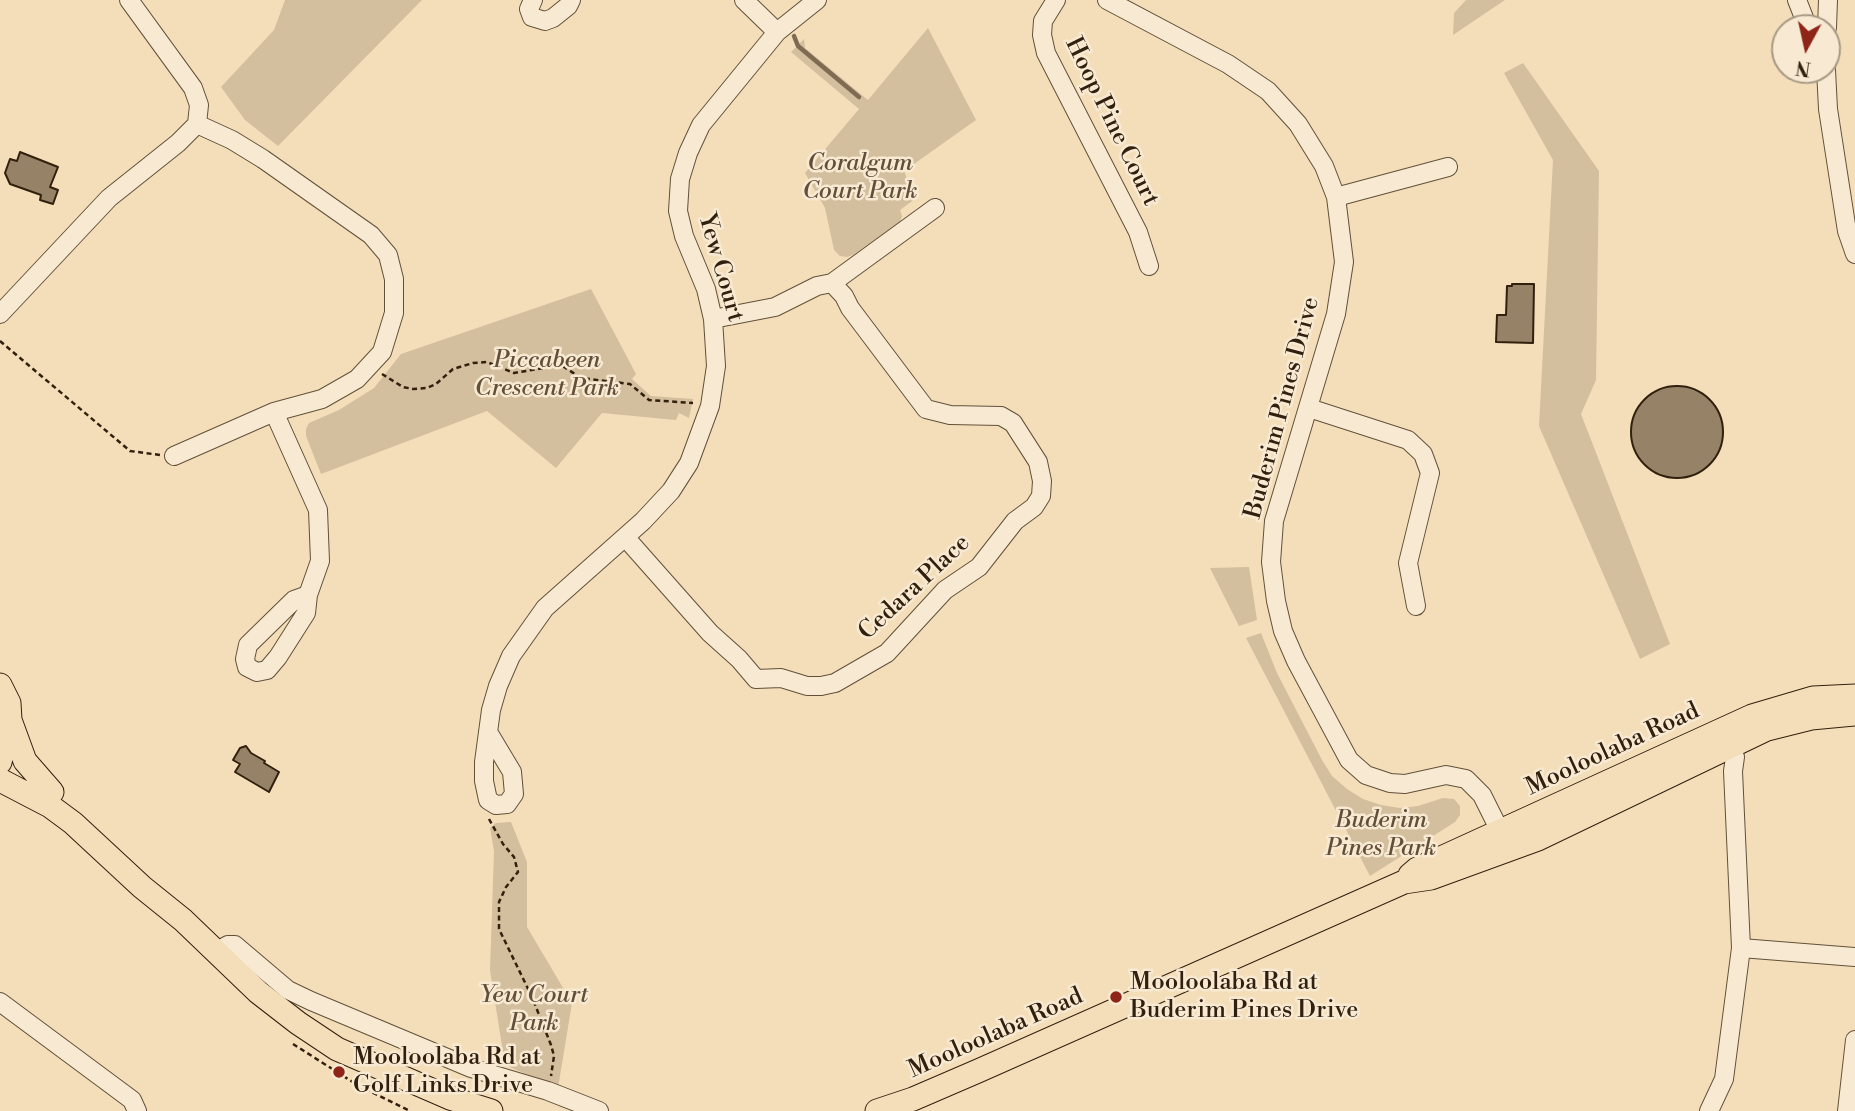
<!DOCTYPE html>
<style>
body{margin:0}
#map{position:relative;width:1855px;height:1111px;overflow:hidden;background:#f4deba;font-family:"Libre Bodoni",serif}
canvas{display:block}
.north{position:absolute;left:1771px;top:14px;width:70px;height:70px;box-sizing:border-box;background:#f8ead2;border:2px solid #a89984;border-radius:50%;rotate:188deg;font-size:19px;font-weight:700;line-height:28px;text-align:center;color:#31200e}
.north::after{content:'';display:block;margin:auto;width:24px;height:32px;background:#8f2418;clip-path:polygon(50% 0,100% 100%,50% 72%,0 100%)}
</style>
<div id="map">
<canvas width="1855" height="1111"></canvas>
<div class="north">N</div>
</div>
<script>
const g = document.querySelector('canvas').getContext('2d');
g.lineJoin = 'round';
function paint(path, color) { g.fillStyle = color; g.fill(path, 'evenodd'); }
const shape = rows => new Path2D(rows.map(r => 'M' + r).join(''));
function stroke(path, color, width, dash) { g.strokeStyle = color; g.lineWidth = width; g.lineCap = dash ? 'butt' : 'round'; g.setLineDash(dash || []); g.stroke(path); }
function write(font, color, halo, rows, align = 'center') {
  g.font = font + ' "Libre Bodoni",serif'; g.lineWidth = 5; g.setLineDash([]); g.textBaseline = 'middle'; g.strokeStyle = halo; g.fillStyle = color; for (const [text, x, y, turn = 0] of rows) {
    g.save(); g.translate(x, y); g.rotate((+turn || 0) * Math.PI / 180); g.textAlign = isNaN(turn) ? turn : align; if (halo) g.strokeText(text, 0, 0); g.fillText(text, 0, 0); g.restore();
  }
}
paint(shape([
 [285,0,422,0,278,146,245,120,221,87,274,30],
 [1466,0,1505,0,1453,35,1454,13],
 [928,28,976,120,904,171,915,199,900,210,902,216,900,222,853,255,847,257,840,256,834,250,825,208,805,173,859,109,791,52,804,39,805,48,868,100],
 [1523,63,1599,171,1596,380,1581,414,1670,644,1640,659,1539,426,1553,160,1504,73],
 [591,289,636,374,632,379,651,396,693,399,689,418,679,413,676,420,602,413,556,468,487,411,321,474,306,436,306,429,309,423,339,410,374,388,401,354],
 [1249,567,1257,620,1239,626,1210,568],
 [1261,633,1277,673,1322,760,1332,776,1347,789,1363,799,1381,805,1400,808,1418,806,1443,798,1454,799,1460,806,1460,815,1455,822,1370,876,1246,638],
 [511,822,527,862,527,927,572,1003,558,1088,505,1065,490,970,494,851,490,828,496,823]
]), '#d3be9d');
stroke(shape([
 [794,36,798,46,859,97]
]), '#7e6b52', 4.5);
const building = shape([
 [20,152,58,167,50,187,58,190,53,204,40,200,41,195,10,184,5,173,10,159,17,161,20,152],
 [1512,284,1534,284,1533,343,1496,342,1497,315,1506,315,1507,286,1512,286,1512,284],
 '1631 432a46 46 0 1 1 92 0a46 46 0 1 1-92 0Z',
 [246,746,251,753,265,761,264,763,279,772,269,792,235,772,240,764,233,760,240,748,246,746]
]);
paint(building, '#968367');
stroke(building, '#31200e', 2);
const minor = shape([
 [533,0,529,9,532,17,545,21,553,18,568,6,571,0],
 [744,0,777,32],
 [1056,0,1043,21,1042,35,1046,53,1138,232,1149,266],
 [1107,0,1228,64,1268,91,1298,124,1324,166,1336,197,1344,262,1336,314,1274,521,1271,562,1276,601,1283,631,1296,661,1349,760,1366,775,1390,783,1405,784,1446,775,1466,779,1482,795,1505,841],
 [1797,0,1808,28],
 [1827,28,1828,0],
 [1826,70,1828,109,1847,231,1855,254],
 [1336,197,1448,167],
 [832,283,935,208],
 [0,314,109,198,178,143,197,124,199,105,193,88,129,0],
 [1309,408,1408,440,1423,454,1430,473,1408,563,1416,606],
 [274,412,318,510,320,561,308,595,306,613,278,657,267,670,257,672,247,667,245,659,248,645,294,600,308,595],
 [174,456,274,412,322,399,357,379,382,352,394,313,394,279,388,255,371,235,263,159,232,140,197,124],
 [625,537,710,633,739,659,756,679,781,678,807,686,821,686,835,683,887,653,945,590,979,567,1015,521,1034,507,1041,496,1042,481,1038,462,1013,423,1001,416,950,415,926,409,850,308,844,296,832,283,817,286,775,307,713,319],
 [488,732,512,772,514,794,507,804,496,805,488,800,484,781,484,762,491,710,498,686,511,656,545,608,643,521,671,491,689,463,710,406,716,366,713,319,706,289,684,236,678,211,680,179,688,153,701,125,777,32,817,0],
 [1741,948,1855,957],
 [216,952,228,945,235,945,288,990,311,1001,471,1068,548,1091,599,1111],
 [0,1002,132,1100,137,1111],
 [1709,1111,1724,1079,1741,948,1733,771,1735,757,1731,746],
 [1847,1111,1855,1040]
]);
const major = shape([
 [0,685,9,703,10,720,0,762],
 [10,720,25,761,52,792],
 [0,780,50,806,73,823,142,887,183,920,258,992,298,1023,337,1049,450,1098,491,1111],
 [1410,875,1417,869,1752,716,1813,698,1855,696],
 [877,1111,913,1099,978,1071,1404,882,1431,878,1538,839,1767,729,1811,718,1855,714]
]);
stroke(minor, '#625039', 20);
stroke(major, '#31200e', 25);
stroke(shape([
 [0,341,130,451,160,455],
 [382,374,403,387,413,389,427,388,436,384,453,369,473,363,487,362,514,373,561,365,581,378,630,384,649,400,693,403],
 [489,819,503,844,514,857,518,872,506,887,499,902,499,929,532,997,551,1045,554,1056,551,1076],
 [293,1044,359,1086,410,1111]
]), '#31200e', 2.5, [5, 3.5]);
stroke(minor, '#f8ead2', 18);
stroke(major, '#f4deba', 23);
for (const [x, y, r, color] of [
 [1116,997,7,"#8f2418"],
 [339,1072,7,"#8f2418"]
]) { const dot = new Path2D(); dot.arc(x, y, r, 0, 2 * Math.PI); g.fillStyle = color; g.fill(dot); stroke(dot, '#f8ead2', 2.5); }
write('24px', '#31200e', '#f8ead2', [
 ["Hoop Pine Court",1111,122,64],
 ["Yew Court",720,268,74],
 ["Buderim Pines Drive",1283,408,-75],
 ["Cedara Place",915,588,-43],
 ["Mooloolaba Road",1613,750,-25],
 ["Mooloolaba Road",996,1034,-24]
]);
write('italic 24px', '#624f39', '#f8ead2', [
 ["Coralgum",860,164],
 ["Court Park",860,192],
 ["Piccabeen",547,361],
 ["Crescent Park",547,389],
 ["Buderim",1381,821],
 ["Pines Park",1381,849],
 ["Yew Court",534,996],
 ["Park",534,1024]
]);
write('24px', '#31200e', '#f8ead2', [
 ["Mooloolaba Rd at",1130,983],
 ["Buderim Pines Drive",1130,1011],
 ["Mooloolaba Rd at",353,1058],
 ["Golf Links Drive",353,1086]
], 'left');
</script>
